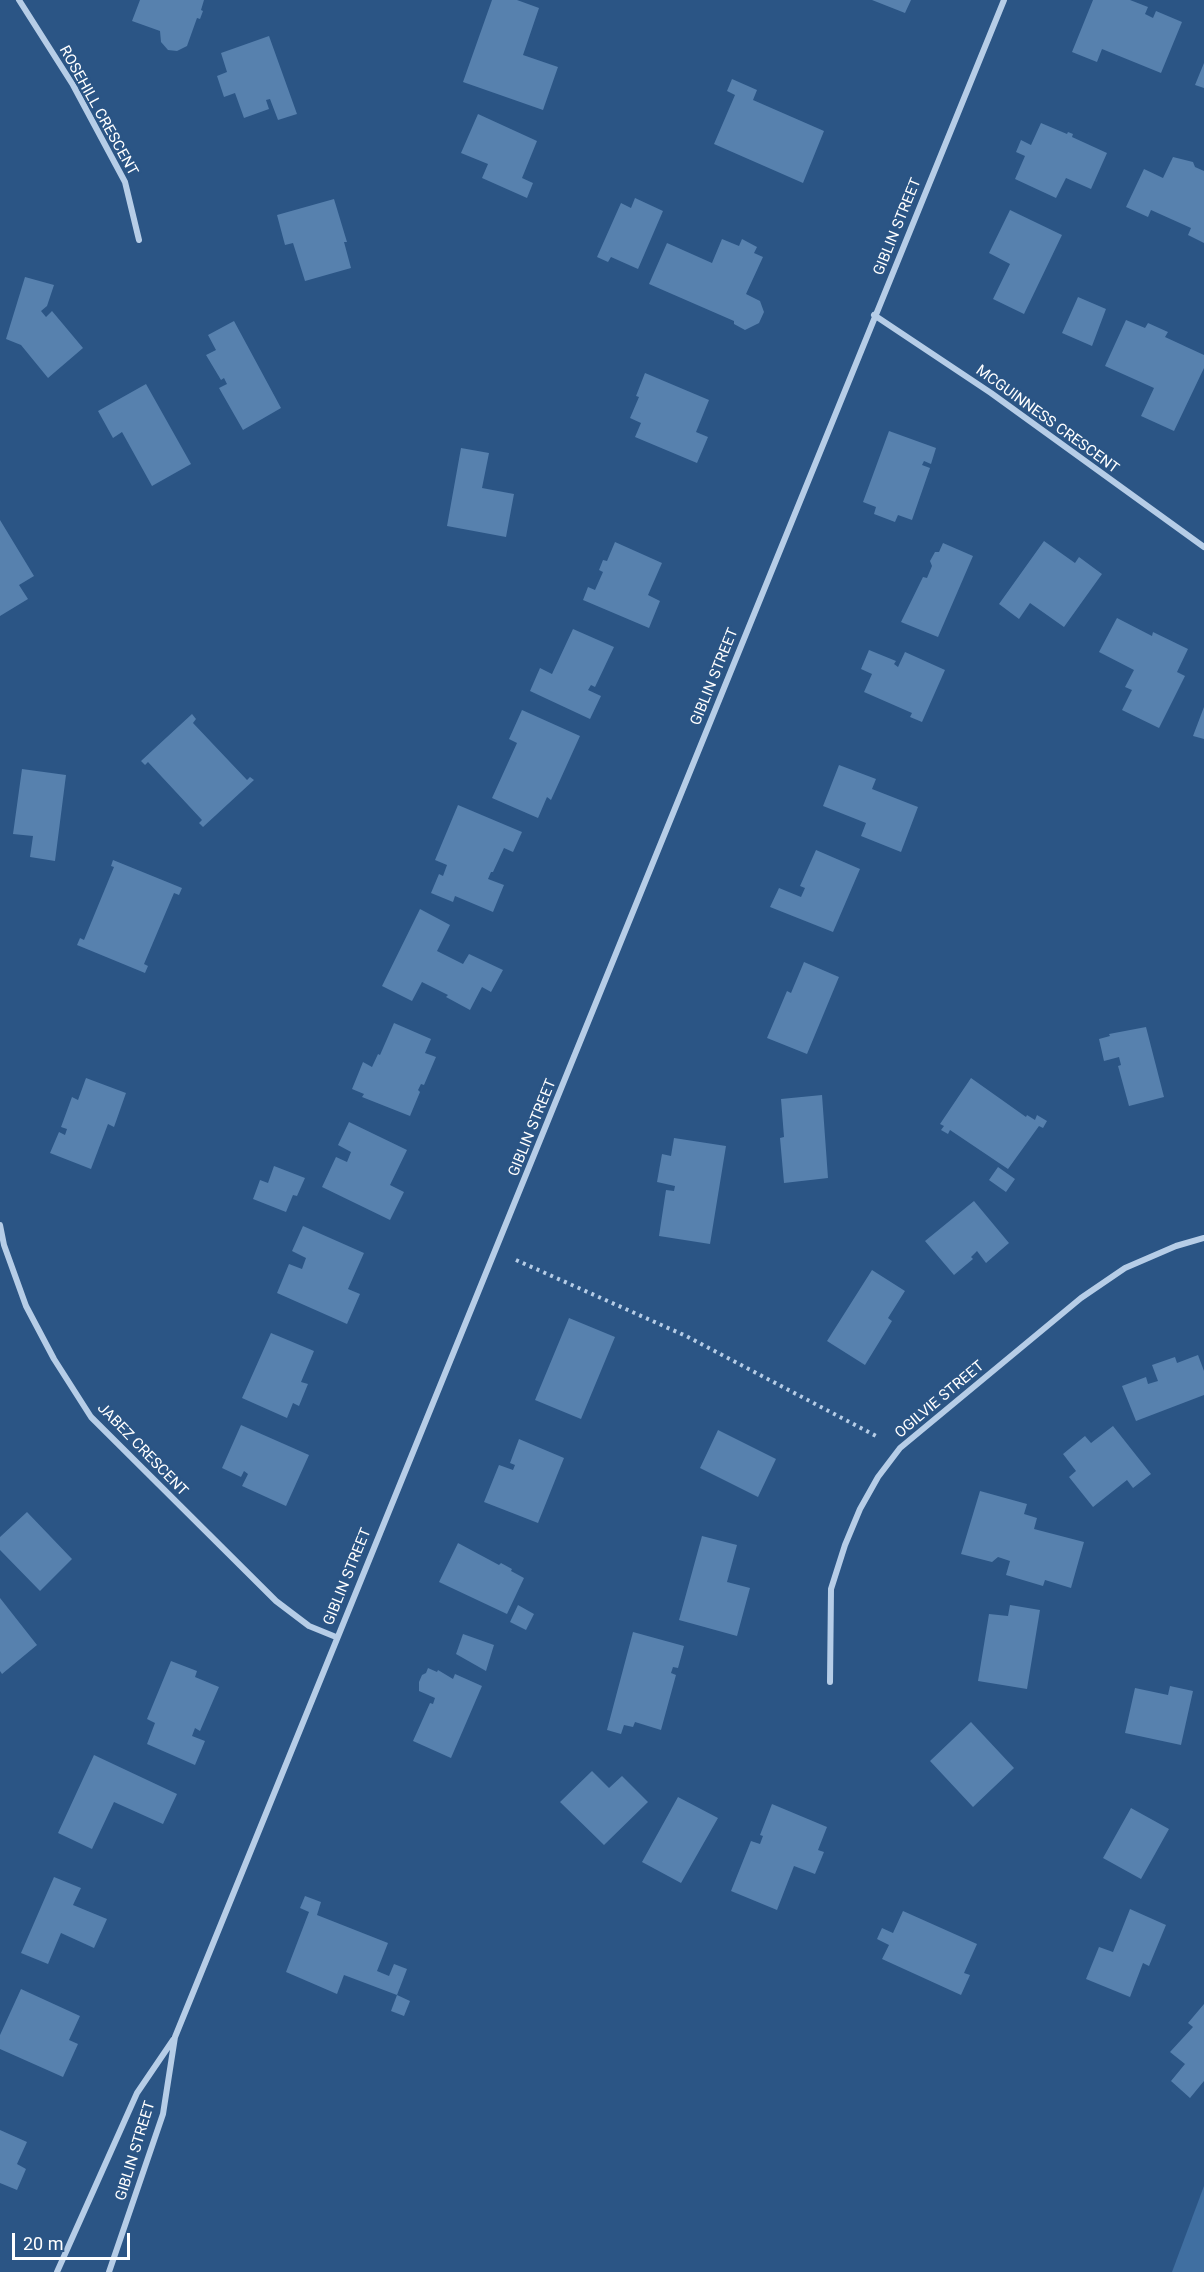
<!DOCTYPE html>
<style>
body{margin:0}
#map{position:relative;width:1204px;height:2272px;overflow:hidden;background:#2b5585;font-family:Roboto,sans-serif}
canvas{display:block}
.scale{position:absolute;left:12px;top:2233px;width:118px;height:27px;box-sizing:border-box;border:3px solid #fff;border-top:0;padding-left:8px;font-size:18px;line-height:21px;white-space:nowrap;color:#fff;-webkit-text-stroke:4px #2b5585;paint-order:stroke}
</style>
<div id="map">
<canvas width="1204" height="2272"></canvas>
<div class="scale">20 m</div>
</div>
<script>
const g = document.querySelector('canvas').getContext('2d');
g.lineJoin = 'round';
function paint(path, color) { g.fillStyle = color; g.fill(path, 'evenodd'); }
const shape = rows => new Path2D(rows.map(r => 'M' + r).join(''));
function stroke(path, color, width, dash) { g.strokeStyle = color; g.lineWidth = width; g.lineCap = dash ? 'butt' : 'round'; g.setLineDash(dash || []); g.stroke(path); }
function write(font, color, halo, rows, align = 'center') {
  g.font = font + ' Roboto,sans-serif'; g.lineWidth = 5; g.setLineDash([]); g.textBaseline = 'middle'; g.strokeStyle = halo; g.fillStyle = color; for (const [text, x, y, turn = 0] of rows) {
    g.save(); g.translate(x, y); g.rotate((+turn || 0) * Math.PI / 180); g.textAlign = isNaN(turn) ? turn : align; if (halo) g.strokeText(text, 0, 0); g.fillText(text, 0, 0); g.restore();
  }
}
paint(shape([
 [1204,2186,1204,2272,1172,2272]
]), '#406fa1');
paint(shape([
 [140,0,204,0,201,10,203,11,200,19,197,18,187,46,177,51,168,50,161,42,160,31,132,21],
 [492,0,517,0,539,8,523,55,558,67,543,110,463,82],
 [872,0,911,0,905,13],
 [1093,0,1130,0,1148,7,1145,14,1153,18,1156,11,1182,22,1161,73,1102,49,1097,62,1072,52],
 [269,36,297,114,278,120,270,99,266,100,269,109,244,118,235,93,224,97,217,76,227,72,221,53],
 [1204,63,1204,88,1195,85],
 [732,79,757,90,753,100,824,131,803,183,714,144,735,95,727,91],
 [478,114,537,141,522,178,533,183,527,198,482,178,488,164,461,153],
 [1041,123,1067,134,1068,132,1073,134,1072,137,1107,153,1091,189,1066,178,1056,198,1015,179,1025,156,1016,152,1021,140,1031,145],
 [1173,157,1193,162,1195,167,1204,171,1204,243,1188,235,1191,228,1151,210,1148,217,1126,207,1144,169,1163,178],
 [635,198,663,211,638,269,611,257,608,262,597,257,621,203,631,208],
 [334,199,347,242,344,242,351,268,305,281,293,243,285,245,277,215],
 [1010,210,1062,235,1024,314,993,299,1010,264,989,253],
 [722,239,739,246,742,239,757,247,754,253,763,257,746,294,760,301,764,312,759,323,745,330,734,324,734,321,649,284,667,243,712,263],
 [25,277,54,285,47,306,41,311,46,317,52,311,83,348,48,378,21,345,6,339],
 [1078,297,1106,309,1092,346,1062,333],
 [1126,320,1145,328,1148,323,1168,332,1165,337,1204,355,1204,368,1174,431,1141,416,1154,388,1105,366],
 [234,321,281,408,243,430,219,388,227,384,224,378,221,380,206,355,216,350,208,335],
 [645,373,709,400,696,432,708,437,697,463,635,437,641,423,630,418,639,397,636,396],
 [146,384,191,464,152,486,122,432,113,438,98,411],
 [889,431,936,448,931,464,924,461,922,465,930,468,912,520,898,515,895,522,874,514,876,507,863,502],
 [461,448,489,453,482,488,514,494,506,537,447,526],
 [0,520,34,576,19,585,28,599,0,616],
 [1044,541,1075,563,1079,557,1102,574,1064,627,1030,603,1019,619,999,604],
 [615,542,662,563,648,595,660,601,649,628,583,600,588,587,595,590,603,572,599,570,603,560,607,561],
 [943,543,973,556,938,637,901,622,923,577,927,578,932,566,930,561,935,552,939,552],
 [1117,618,1152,636,1153,632,1188,649,1177,672,1185,676,1159,728,1122,710,1132,690,1125,687,1134,670,1099,652],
 [573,629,614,647,595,687,591,685,588,690,601,696,590,719,530,691,540,668,552,674],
 [869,650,896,661,894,664,898,667,905,652,945,670,922,722,910,717,912,713,864,692,872,674,861,669],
 [1204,707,1204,739,1193,736],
 [522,710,580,736,551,800,547,797,538,818,492,798,517,743,509,739],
 [192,714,196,719,193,723,247,780,250,777,254,780,203,827,199,823,202,820,148,762,145,765,141,761],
 [839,765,876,779,872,789,918,807,901,852,861,836,866,823,823,806],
 [22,769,66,775,55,861,30,857,33,836,13,834],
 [458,805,522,832,513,852,504,848,493,872,491,872,488,879,504,885,493,912,455,896,453,902,431,893,439,874,443,876,447,865,435,860],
 [816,850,860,869,833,932,770,907,779,888,801,897,805,888,800,886],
 [113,860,182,888,179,895,174,893,144,964,148,966,145,973,77,945,80,938,84,940,114,867,111,866],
 [420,909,450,925,437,951,463,964,469,954,503,970,491,992,482,987,470,1010,446,997,448,995,422,982,412,1001,382,986],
 [804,962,839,977,807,1054,767,1038,787,991,791,993],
 [394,1023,431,1039,425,1053,436,1057,424,1085,421,1084,418,1090,420,1092,410,1116,362,1097,364,1094,352,1089,363,1062,372,1067,378,1054,380,1055],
 [1146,1027,1164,1097,1129,1106,1118,1066,1121,1065,1119,1057,1104,1061,1099,1039,1110,1036,1109,1034],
 [86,1078,126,1093,114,1127,108,1124,91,1169,50,1153,59,1132,65,1135,67,1129,61,1127,72,1097,78,1100],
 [971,1078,1026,1117,1027,1115,1035,1120,1037,1115,1047,1121,1043,1128,1039,1126,1008,1169,950,1130,948,1134,941,1130,944,1126,940,1124],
 [822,1095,828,1178,784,1183,780,1138,784,1137,781,1099],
 [349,1122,407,1150,390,1185,404,1192,390,1220,322,1187,336,1157,347,1162,351,1152,338,1145],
 [674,1138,726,1146,710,1244,659,1236,666,1190,674,1191,675,1186,657,1182,662,1154,671,1156],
 [274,1166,305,1178,297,1196,293,1195,286,1212,253,1199,260,1180,268,1183],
 [998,1167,1015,1179,1006,1192,989,1180],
 [974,1201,1009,1243,986,1263,977,1251,971,1257,973,1259,954,1275,925,1241],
 [303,1226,364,1253,348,1289,360,1294,347,1324,277,1293,289,1264,302,1269,306,1258,292,1251],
 [872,1270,905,1291,888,1318,892,1321,865,1365,827,1341],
 [569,1318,615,1337,581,1419,535,1400],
 [271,1333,314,1351,301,1382,308,1384,299,1406,293,1403,287,1418,242,1398],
 [1198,1355,1204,1371,1204,1395,1136,1421,1122,1386,1146,1377,1148,1384,1158,1381,1152,1365,1175,1357,1177,1363],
 [241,1425,309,1455,286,1506,242,1486,248,1474,244,1471,241,1477,222,1468],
 [1113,1426,1151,1474,1133,1488,1127,1480,1093,1507,1069,1477,1076,1471,1063,1454,1085,1436,1091,1443],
 [718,1430,776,1459,758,1497,700,1468],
 [519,1439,564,1458,538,1523,484,1502,499,1465,513,1470,515,1465,510,1463],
 [980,1491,1027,1504,1024,1514,1037,1518,1034,1529,1084,1542,1071,1588,1045,1580,1043,1586,1006,1575,1010,1561,998,1557,992,1562,961,1554],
 [27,1512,72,1559,40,1591,0,1550,0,1537],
 [702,1536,737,1545,727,1582,750,1588,737,1636,679,1620],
 [458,1543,499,1565,501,1563,512,1569,511,1571,524,1578,507,1614,439,1582],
 [0,1598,37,1645,2,1674,0,1671],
 [518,1605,534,1614,526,1630,510,1622],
 [1010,1605,1040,1610,1027,1689,978,1681,989,1614,1008,1616],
 [633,1632,684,1646,678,1668,673,1667,671,1673,676,1675,661,1730,635,1722,633,1727,624,1725,621,1734,607,1730],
 [463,1634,494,1645,486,1671,456,1654],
 [171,1661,197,1671,195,1677,219,1687,200,1731,195,1728,192,1736,205,1741,195,1765,147,1744,155,1723,147,1719],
 [428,1668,437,1672,438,1670,453,1679,455,1674,482,1686,451,1758,413,1741,430,1703,433,1704,435,1698,419,1691,419,1682,422,1675,426,1673],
 [1170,1686,1193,1691,1181,1745,1125,1733,1135,1688,1168,1695],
 [971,1722,1014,1768,973,1807,930,1761],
 [94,1755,177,1794,163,1824,114,1802,92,1849,58,1833],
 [592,1771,609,1788,622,1776,648,1802,604,1845,560,1802],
 [678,1797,718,1818,681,1883,642,1862],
 [772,1804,827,1827,818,1850,824,1852,815,1874,794,1866,777,1910,731,1891,751,1841,760,1844,763,1836,760,1835],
 [1131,1808,1169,1829,1141,1879,1103,1858],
 [54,1877,81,1888,73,1905,107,1919,94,1948,61,1933,48,1964,21,1953],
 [305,1896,321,1902,317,1915,388,1943,377,1971,389,1976,394,1964,407,1969,397,1995,344,1975,337,1994,286,1972,309,1912,300,1908],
 [1130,1909,1166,1925,1149,1966,1143,1963,1130,1997,1086,1979,1099,1947,1113,1952],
 [903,1911,977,1944,964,1973,970,1975,961,1995,882,1959,889,1945,877,1939,882,1928,893,1933],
 [21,1989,80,2016,69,2040,78,2044,63,2077,0,2049,0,2035],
 [397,1995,410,2001,404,2016,391,2011],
 [1204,2004,1204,2081,1190,2098,1171,2081,1185,2064,1170,2052,1193,2027,1188,2023],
 [0,2130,27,2142,17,2164,26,2169,17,2190,0,2183]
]), '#5781ae');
stroke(shape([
 [516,1260,686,1336,878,1437]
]), '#b6cde7', 4, [3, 4.5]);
stroke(shape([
 [19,0,73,85,125,182,139,240],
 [874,315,991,393,1204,547],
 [0,1225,4,1245,26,1306,54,1359,91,1417,276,1601,309,1626,336,1637],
 [830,1682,831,1589,845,1545,860,1509,878,1477,900,1448,1081,1298,1125,1268,1176,1246,1204,1238],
 [57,2272,137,2093,173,2040],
 [109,2272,163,2114,175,2037,1004,0]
]), '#b6cde7', 6);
write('15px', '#fff', '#2b5585', [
 ["ROSEHILL CRESCENT",98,111,61],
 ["GIBLIN STREET",898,227,-68],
 ["MCGUINNESS CRESCENT",1047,420,36],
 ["GIBLIN STREET",715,677,-68],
 ["GIBLIN STREET",533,1128,-68],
 ["OGILVIE STREET",940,1400,-40],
 ["JABEZ CRESCENT",142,1450,46],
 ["GIBLIN STREET",348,1577,-68],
 ["GIBLIN STREET",136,2151,-73]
]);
</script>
